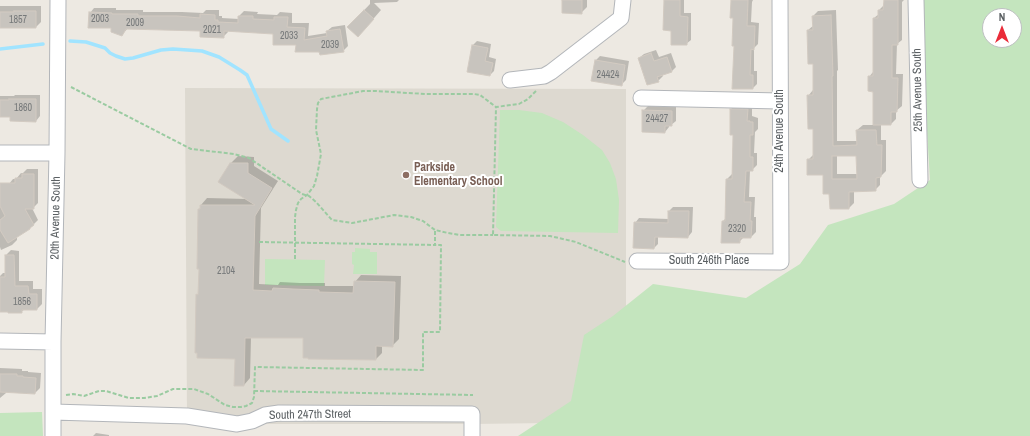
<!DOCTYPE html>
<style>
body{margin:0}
#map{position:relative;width:1030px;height:436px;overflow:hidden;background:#ede9e2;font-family:"Archivo Narrow",sans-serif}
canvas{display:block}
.north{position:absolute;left:982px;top:8px;width:40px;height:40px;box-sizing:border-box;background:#fff;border:1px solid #bdbfc1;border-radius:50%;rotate:0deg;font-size:11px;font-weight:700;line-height:16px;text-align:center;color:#5b6063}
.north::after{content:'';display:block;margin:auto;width:14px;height:18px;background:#ea2c39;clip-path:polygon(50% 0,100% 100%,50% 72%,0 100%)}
</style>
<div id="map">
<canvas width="1030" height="436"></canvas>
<div class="north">N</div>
</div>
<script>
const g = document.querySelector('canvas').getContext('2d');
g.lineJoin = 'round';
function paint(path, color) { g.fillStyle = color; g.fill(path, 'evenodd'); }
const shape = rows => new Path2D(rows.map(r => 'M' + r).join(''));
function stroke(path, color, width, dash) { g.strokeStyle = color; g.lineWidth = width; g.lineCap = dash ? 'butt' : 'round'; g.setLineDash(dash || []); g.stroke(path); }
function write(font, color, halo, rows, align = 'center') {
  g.font = font + ' "Archivo Narrow",sans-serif'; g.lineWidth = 4; g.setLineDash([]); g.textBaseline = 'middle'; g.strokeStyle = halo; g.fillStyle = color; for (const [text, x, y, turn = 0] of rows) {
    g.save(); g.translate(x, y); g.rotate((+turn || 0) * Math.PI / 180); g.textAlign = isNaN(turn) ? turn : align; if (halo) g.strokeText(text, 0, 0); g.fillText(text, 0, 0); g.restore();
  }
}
paint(shape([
 [185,88,626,89,626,422,472,424,237,424,187,416]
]), '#ddd9d0');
paint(shape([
 [919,0,1030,0,1030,436,518,436,571,401,584,335,613,316,653,284,746,298,800,264,828,225,894,204,930,180],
 [990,16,1014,16,1014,40,990,40],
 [500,110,519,110,542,113,563,122,583,135,602,150,610,163,616,179,619,200,618,233,501,231,496,227],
 [355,248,370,249,370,252,377,252,377,274,353,274,354,265,352,264,352,252,355,252],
 [265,259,325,260,324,286,265,285],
 [42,412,43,436,0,436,0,413]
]), '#c4e5be');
paint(shape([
 [370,0,399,0,397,2,374,3,381,10,362,32,348,27,370,4],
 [563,0,587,0,587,7,581,13],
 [660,0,684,0,684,13,691,13,691,40,686,44,672,30,665,0],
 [732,0,753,0,752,2,751,22,759,23,758,44,754,48,754,71,757,71,757,84,753,88,735,45,734,17],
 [885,0,904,0,902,2,902,40,897,44,896,74,903,74,902,106,896,111,896,119,891,124,881,124,881,140,886,140,886,171,880,177,880,185,875,190,854,191,854,203,849,208,830,193,824,174,808,160,813,155,814,155,814,128,808,96,813,90,814,63,808,30,814,25,813,16,818,11,836,10,838,70,837,71,837,141,858,141,857,130,863,125,874,125,874,91,869,77,873,72,874,18,879,14,879,10,884,5],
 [837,155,857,155,857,174,837,174],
 [0,6,41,6,41,22,36,27,0,27],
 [94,8,116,8,116,10,143,10,143,12,182,12,203,13,206,10,219,10,219,16,222,16,222,18,239,19,239,16,244,11,258,12,257,14,277,15,280,12,292,13,292,23,309,23,308,36,327,33,327,31,332,27,345,25,348,46,343,51,320,51,297,44,274,33,228,31,228,32,223,37,201,30,128,28,122,35,112,27,90,13],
 [477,41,491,44,489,57,496,59,494,71,490,75,473,45],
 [656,50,659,57,671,53,676,67,671,72,662,74,663,76,658,81,639,58,644,54],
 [600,56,629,61,626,80,621,85,595,61],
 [15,95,40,95,40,116,36,121,11,117,0,117,0,96,14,96],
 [736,104,752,105,752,116,758,118,758,129,755,132,754,153,757,153,757,165,752,170,750,170,749,197,755,197,754,217,756,217,756,232,751,237,744,237,739,242,723,221,726,218,727,179,732,174,734,134,731,109],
 [648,106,676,107,676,121,671,125,669,125,669,127,665,132,643,111],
 [238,156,254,157,254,166,278,181,261,208,259,284,278,285,280,282,300,283,325,283,325,286,354,286,355,282,361,275,401,276,399,339,392,346,382,346,382,353,376,359,304,337,251,337,250,378,244,385,236,358,197,295,199,293,199,209,201,208,201,205,207,198,247,199,231,163],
 [27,169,38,169,38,203,33,208,32,208,38,220,30,228,17,236,17,240,12,245,1,250,0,247,0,195,13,179,16,179,21,173,23,173],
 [673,207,693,207,692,232,688,237,658,236,658,244,654,248,635,223,639,218,669,219,669,211],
 [11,250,19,251,19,281,33,281,33,289,42,289,42,304,37,309,25,309,21,312,9,311,0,311,0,276,3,273,6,273,6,255],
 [0,368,22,369,22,371,28,371,28,372,41,373,40,388,35,393,6,391,6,393,0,398],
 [96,433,109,435,109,436,93,436]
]), '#0003');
stroke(shape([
 [70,41,86,42,105,48,110,53,116,56,125,59,133,58,161,50,173,49,202,51,219,57,240,70,247,75,271,129,288,141],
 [0,49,43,44]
]), '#a1e4ff', 3.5);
const building = shape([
 [562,0,582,0,582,14,562,13,562,0],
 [664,0,680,0,680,16,688,17,687,45,671,45,671,31,663,30,664,0],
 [731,0,748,0,747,26,755,26,754,50,751,49,750,75,753,75,753,89,732,89,734,46,732,46,733,18,730,18,731,0],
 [884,0,898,0,898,45,892,45,892,78,898,78,897,112,891,112,891,125,873,125,873,92,868,91,868,76,873,76,873,18,878,18,878,10,883,10,884,0],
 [364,10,374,19,358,37,347,27,364,10],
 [14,11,36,11,36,28,0,28,0,12,14,12,14,11],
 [89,12,112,13,112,14,138,14,138,16,177,16,200,18,200,14,215,15,215,20,218,20,218,22,238,23,238,16,253,16,253,19,274,20,274,17,288,17,287,27,305,28,304,40,327,36,326,31,340,29,344,52,320,55,319,52,295,52,296,45,273,45,273,34,224,31,224,38,200,37,200,31,126,29,122,36,111,32,111,28,88,28,89,12],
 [831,15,833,76,832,76,833,146,857,145,856,130,876,130,877,145,882,145,881,177,876,178,876,191,849,192,849,209,830,209,829,194,823,194,823,175,807,175,807,159,813,159,813,129,808,129,807,95,813,95,813,64,808,64,807,30,813,30,812,16,831,15],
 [832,156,856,156,857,179,832,179,832,156],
 [472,45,488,48,485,61,493,63,490,76,467,72,472,45],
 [651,53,654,61,667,57,672,72,657,77,659,82,647,85,638,58,651,53],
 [595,60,625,65,622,86,591,81,595,60],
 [9,99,36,99,36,122,10,121,10,117,0,117,0,100,9,100,9,99],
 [730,109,748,109,747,121,750,121,750,122,753,122,753,135,750,135,750,157,753,157,753,171,746,171,744,202,751,202,750,221,752,221,751,238,740,238,740,243,721,243,722,221,725,221,726,179,732,179,733,135,730,135,730,109],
 [642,110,672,111,672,126,665,126,665,133,642,132,642,110],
 [230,163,248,163,248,173,272,188,255,216,253,290,272,291,273,288,293,289,319,290,319,292,353,293,354,281,395,282,393,347,376,346,376,360,308,359,308,358,303,358,303,338,245,338,244,386,234,386,235,359,197,358,197,353,195,353,196,294,198,295,199,269,197,269,198,209,200,209,200,205,255,205,218,182,230,163],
 [22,174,34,174,34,209,25,209,34,225,30,228,30,229,8,243,0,230,0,220,5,216,0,206,0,183,15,183,15,178,22,178,22,174],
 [668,211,689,211,688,238,655,237,654,249,633,248,634,222,668,223,668,211],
 [5,255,14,255,15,286,28,286,29,294,37,294,37,310,22,310,22,313,8,313,8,312,0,312,0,277,5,277,5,255],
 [0,374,17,374,17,376,23,376,23,377,36,378,35,394,0,392,0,374]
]);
paint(building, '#c8c4be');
stroke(building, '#d2cac1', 1);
const minor = shape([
 [916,0,920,180],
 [510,80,544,76,551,72,621,18,623,0],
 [641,98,780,101],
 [0,153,57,153],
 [637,261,781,262,780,0],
 [0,341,53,342],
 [53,412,187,416,237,424,252,421,265,415,279,413,472,414,472,436],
 [53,436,53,342,57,153,58,0]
]);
stroke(minor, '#b3b6ba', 17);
stroke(shape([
 [71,87,191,149,234,154,249,158,302,194,309,196,316,202,332,220,352,223,394,215,411,217,423,221,435,230,448,233,460,235,493,235],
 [536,91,528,99,519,104,496,107,493,235,550,236,576,242,625,262],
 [259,242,435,245,435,230],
 [295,259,295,217,296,210,298,203,301,199,307,195,314,186,317,176,321,154,316,130,317,109,318,103,321,99,363,91,376,91,425,94,474,94,480,95,496,107],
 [254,391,473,395],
 [66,395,73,394,84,396,99,391,106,391,129,398,144,398,157,396,173,389,194,389,208,394,225,405,233,407,241,407,246,406,252,403,254,397,255,367,423,370,423,332,440,332,441,245,435,245]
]), '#9acba1', 2, [4, 2]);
stroke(minor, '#fff', 15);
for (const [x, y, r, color] of [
 [406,175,4,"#8d6e63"]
]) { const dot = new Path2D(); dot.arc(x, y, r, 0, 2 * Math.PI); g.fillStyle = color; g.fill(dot); stroke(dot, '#fff', 1.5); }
write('10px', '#76797a', null, [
 ["2003",100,19],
 ["1857",18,20],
 ["2009",135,23],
 ["2021",212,30],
 ["2033",289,36],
 ["2039",330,45],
 ["24424",608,75],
 ["1860",23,108],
 ["24427",657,119],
 ["2320",737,229],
 ["2104",226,271],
 ["1856",22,302]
]);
write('12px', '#5b6063', '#fff', [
 ["25th Avenue South",918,90,-91],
 ["24th Avenue South",780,131,-90],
 ["20th Avenue South",56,218,-89],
 ["South 246th Place",709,261],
 ["South 247th Street",310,415,-1]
]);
write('bold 12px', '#785e54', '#fff', [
 ["Parkside",414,168],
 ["Elementary School",414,182]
], 'left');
</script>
